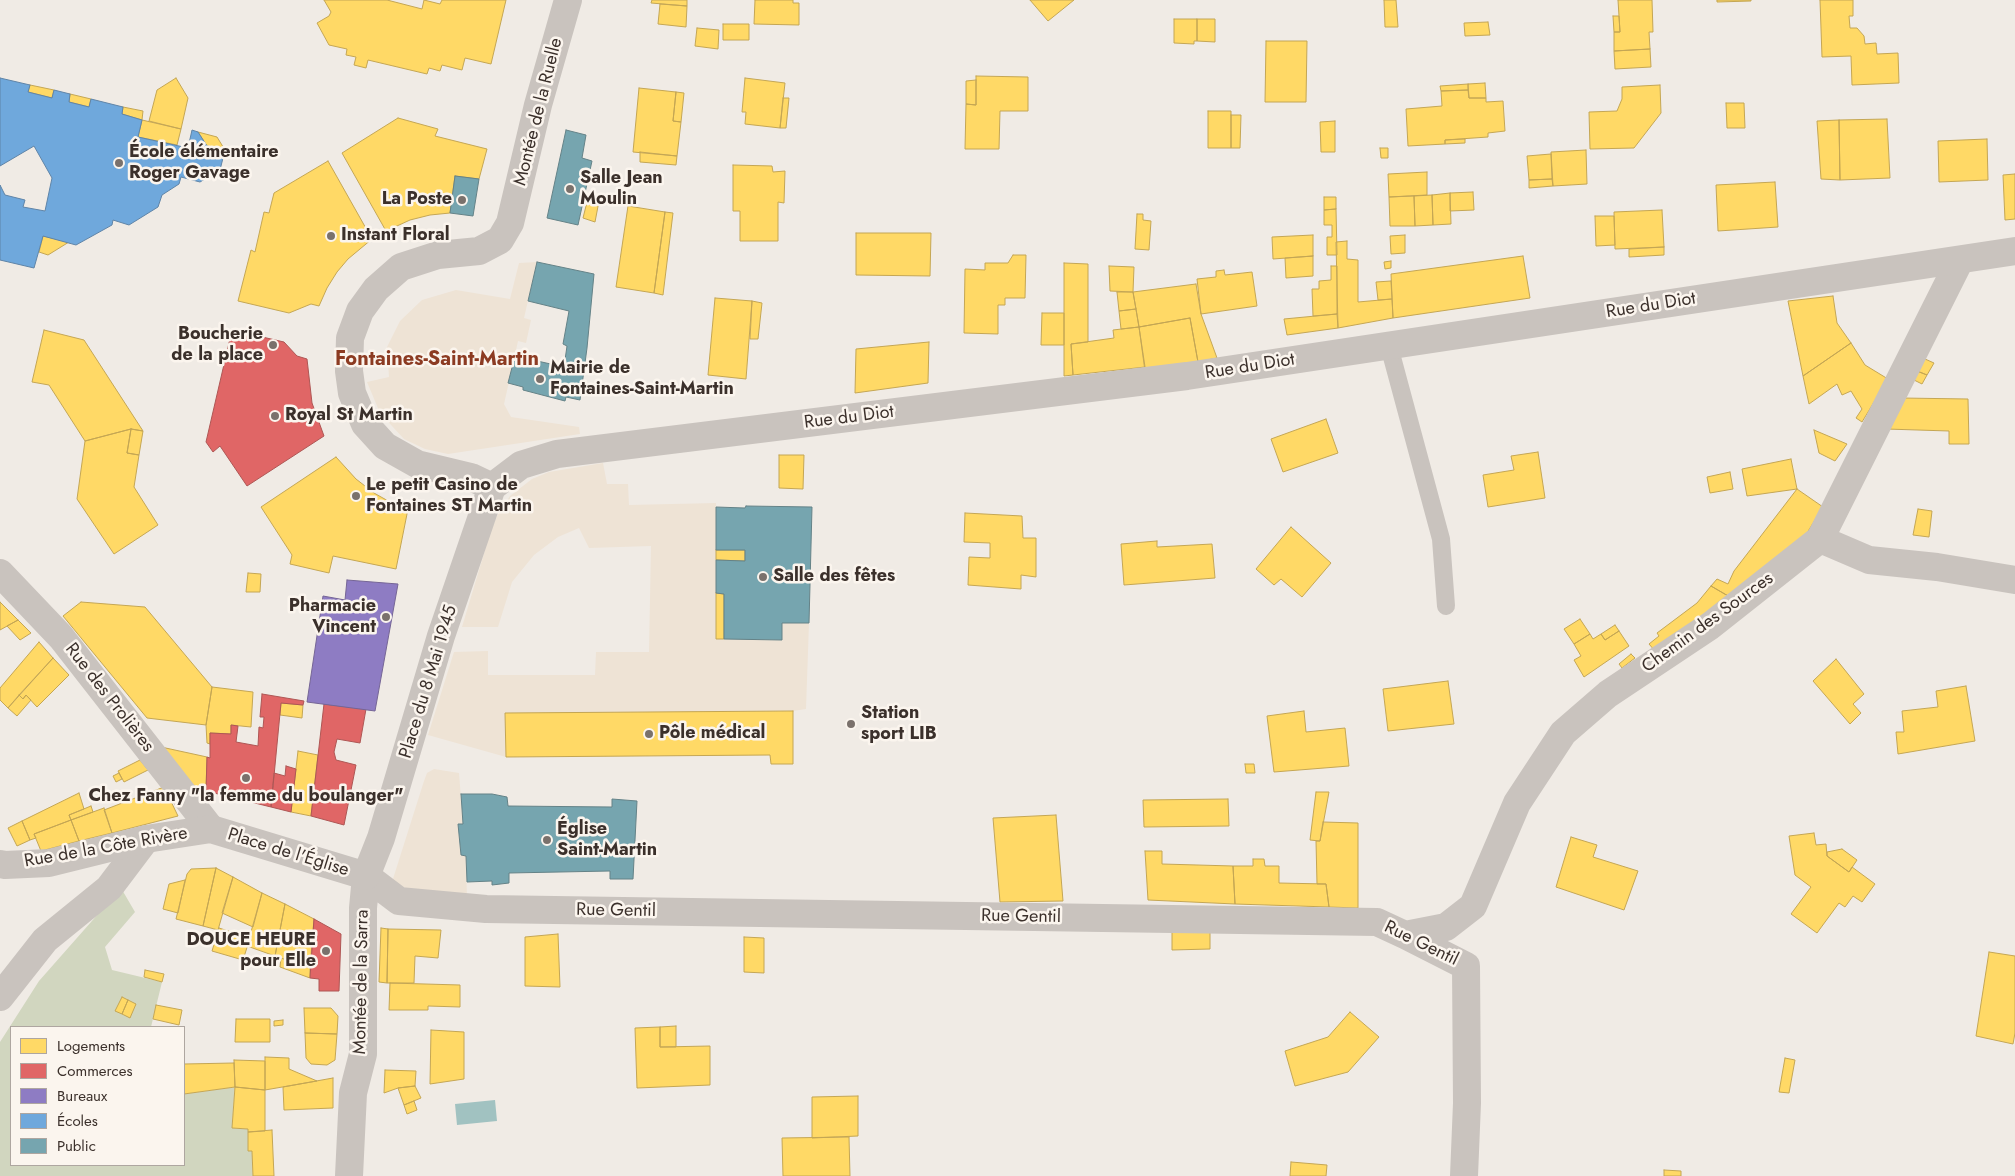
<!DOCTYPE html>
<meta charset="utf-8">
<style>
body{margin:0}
#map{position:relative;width:2015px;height:1176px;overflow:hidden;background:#f0ebe5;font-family:Jost,sans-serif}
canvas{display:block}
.legend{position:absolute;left:10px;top:1026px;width:175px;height:140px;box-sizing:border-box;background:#fbf5ee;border:1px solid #aea6a0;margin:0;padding:6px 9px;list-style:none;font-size:15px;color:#3b302b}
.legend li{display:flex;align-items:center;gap:10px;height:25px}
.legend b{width:25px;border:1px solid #aea6a0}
</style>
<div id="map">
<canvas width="2015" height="1176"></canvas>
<ul class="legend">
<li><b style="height:14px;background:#ffd966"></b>Logements</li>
<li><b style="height:14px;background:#e06666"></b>Commerces</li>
<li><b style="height:14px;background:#8e7cc3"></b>Bureaux</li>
<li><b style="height:14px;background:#6fa8dc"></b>Écoles</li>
<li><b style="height:14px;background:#76a5af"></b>Public</li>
</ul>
</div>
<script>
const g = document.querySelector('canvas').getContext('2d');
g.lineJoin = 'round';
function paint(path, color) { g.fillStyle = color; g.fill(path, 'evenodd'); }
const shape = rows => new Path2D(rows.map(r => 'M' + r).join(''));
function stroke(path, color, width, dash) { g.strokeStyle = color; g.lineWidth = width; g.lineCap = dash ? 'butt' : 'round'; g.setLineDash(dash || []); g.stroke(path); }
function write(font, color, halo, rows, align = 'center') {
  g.font = font + ' Jost,sans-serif'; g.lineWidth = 5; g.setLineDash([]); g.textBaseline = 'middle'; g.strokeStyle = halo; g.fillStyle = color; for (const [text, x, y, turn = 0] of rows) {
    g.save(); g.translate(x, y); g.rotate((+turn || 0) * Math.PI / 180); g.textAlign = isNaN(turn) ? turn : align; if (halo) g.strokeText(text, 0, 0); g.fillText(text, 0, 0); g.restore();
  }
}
paint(shape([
 [121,888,135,912,105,947,112,970,162,982,151,1027,11,1027,11,1165,184,1165,184,1094,235,1087,232,1128,248,1129,248,1151,252,1151,253,1176,0,1176,0,1042,39,981]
]), '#d1d6bf');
paint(shape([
 [537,262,524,318,531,320,526,343,518,341,504,404,511,417,579,427,580,434,448,454,425,449,404,439,380,413,367,382,389,377,387,347,400,321,422,300,456,290,510,299,519,263],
 [603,463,607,484,628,484,629,505,716,503,716,638,781,640,782,623,809,623,806,709,793,711,505,714,506,757,428,735,454,652,488,651,488,675,595,675,596,652,649,652,651,546,589,548,579,528,558,537,534,555,512,582,498,627,462,627,491,530,497,516,510,496,532,479,549,472],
 [434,769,459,773,463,824,458,825,461,855,466,856,467,900,403,895,392,882,424,781,427,773]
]), '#eee3d5');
paint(shape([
 [495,1100,497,1121,457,1125,455,1104]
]), '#a1c2c1');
const homes = shape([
 [324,0,387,0,422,9,424,0,440,4,442,0,506,0,491,64,465,58,462,70,442,65,440,71,429,68,427,74,368,60,366,68,354,65,356,57,346,55,347,49,329,45,317,23,329,16,331,12,324,0],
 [652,0,687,0,687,6,651,3,652,0],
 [755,0,793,0,793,3,799,3,799,25,754,24,755,0],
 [1030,0,1074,0,1048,21,1030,0],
 [1384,0,1396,0,1398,27,1385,27,1384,0],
 [1618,0,1652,0,1653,32,1649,32,1650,49,1614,51,1614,32,1620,32,1618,0],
 [1717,0,1751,0,1751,1,1717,2,1717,0],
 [1820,0,1853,0,1853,16,1849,16,1850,28,1857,28,1864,36,1865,44,1876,43,1877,54,1898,53,1899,83,1852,85,1851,56,1822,57,1820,0],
 [660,4,687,6,686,27,658,24,660,4],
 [1613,16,1619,16,1620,32,1614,32,1613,16],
 [1174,19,1197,19,1197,41,1194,41,1194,44,1174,43,1174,19],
 [1197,19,1215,19,1215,42,1197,41,1197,19],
 [1488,22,1490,35,1465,36,1464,23,1488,22],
 [723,24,749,24,749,40,723,40,723,24],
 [697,28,719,30,718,49,695,46,697,28],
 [1266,41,1307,41,1306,102,1265,102,1266,41],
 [1650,49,1651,67,1615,69,1614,51,1650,49],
 [976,76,1028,77,1028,111,1000,111,999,149,965,149,966,104,976,105,976,76],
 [176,78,188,98,181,129,149,121,157,90,176,78],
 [745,78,785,83,780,128,745,124,746,112,742,112,745,78],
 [976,80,976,105,966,104,966,81,976,80],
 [1485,83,1486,98,1469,98,1468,84,1485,83],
 [1468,84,1468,90,1441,91,1440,86,1468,84],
 [30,85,54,90,52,98,28,92,30,85],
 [1660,85,1661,113,1634,148,1590,149,1589,112,1617,111,1622,99,1622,87,1660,85],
 [639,88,676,92,673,121,681,122,677,156,633,152,639,88],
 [1468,90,1469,98,1486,98,1486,102,1503,101,1505,131,1488,133,1488,137,1445,140,1445,144,1408,146,1406,109,1442,106,1441,91,1468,90],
 [676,92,684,93,681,122,673,121,676,92],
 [70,94,91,99,89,107,69,102,70,94],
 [783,98,789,98,786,128,780,128,783,98],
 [1726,103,1744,103,1745,128,1727,128,1726,103],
 [123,107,143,111,142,120,122,114,123,107],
 [1208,111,1231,111,1231,148,1208,148,1208,111],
 [1231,115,1241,115,1240,148,1231,148,1231,115],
 [398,118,438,129,435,136,487,149,479,179,455,176,450,213,430,215,410,220,386,231,342,153,398,118],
 [1887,119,1890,178,1840,180,1839,120,1887,119],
 [142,120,181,129,177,145,138,137,142,120],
 [1839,120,1840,180,1821,179,1817,121,1839,120],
 [1335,121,1335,152,1321,152,1320,122,1335,121],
 [198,132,217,137,225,150,207,146,198,132],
 [1465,139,1465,143,1445,144,1445,140,1465,139],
 [1987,139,1988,180,1939,182,1938,141,1987,139],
 [1380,148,1388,148,1388,158,1381,158,1380,148],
 [1586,150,1587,184,1553,186,1551,152,1586,150],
 [640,152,677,156,676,165,640,162,640,152],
 [1551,154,1552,179,1529,180,1527,156,1551,154],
 [328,161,372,239,348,259,337,272,327,288,319,306,311,304,289,313,238,301,251,250,255,252,264,212,269,213,274,193,328,161],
 [733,165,772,166,773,172,785,171,784,203,778,202,778,241,740,241,740,211,733,211,733,165],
 [1427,172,1427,195,1389,197,1388,174,1427,172],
 [2015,174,2015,219,2005,220,2003,175,2015,174],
 [1552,179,1553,186,1529,188,1529,180,1552,179],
 [1775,182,1778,227,1718,231,1716,185,1775,182],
 [1473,192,1474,210,1450,211,1450,193,1473,192],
 [1450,193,1451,224,1433,225,1432,195,1450,193],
 [1432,195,1433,225,1415,226,1414,196,1432,195],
 [1414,196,1415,226,1390,226,1389,197,1414,196],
 [1324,197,1336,197,1336,209,1324,210,1324,197],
 [588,198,599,201,595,222,583,218,588,198],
 [628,206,665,212,654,293,616,287,628,206],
 [1336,209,1337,255,1327,255,1327,237,1332,237,1332,225,1324,225,1324,210,1336,209],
 [1662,210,1664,247,1615,249,1614,212,1662,210],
 [665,212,673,213,663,295,654,293,665,212],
 [1137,214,1143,214,1143,220,1151,221,1149,250,1135,249,1137,214],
 [1595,216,1614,216,1615,245,1596,246,1595,216],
 [856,233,931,233,930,276,856,275,856,233],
 [1313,235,1313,256,1273,259,1272,237,1313,235],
 [1405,235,1405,253,1391,254,1390,236,1405,235],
 [43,236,69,242,48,255,39,252,43,236],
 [1347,241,1347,259,1358,260,1358,302,1392,299,1393,318,1338,328,1336,242,1347,241],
 [1664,247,1664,255,1629,257,1629,249,1664,247],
 [1013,255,1026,255,1025,298,1005,298,1005,305,998,305,998,334,964,333,965,269,985,270,985,263,1008,263,1013,255],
 [1313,256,1313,276,1286,278,1285,258,1313,256],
 [1523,256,1530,298,1393,318,1391,274,1523,256],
 [1391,261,1391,268,1385,269,1384,262,1391,261],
 [1064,263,1088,264,1088,342,1071,344,1073,375,1064,376,1064,263],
 [1109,266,1134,267,1133,292,1110,291,1109,266],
 [1331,266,1337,266,1337,314,1313,316,1312,289,1319,289,1319,281,1331,280,1331,266],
 [1224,270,1225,275,1252,272,1257,306,1201,314,1197,279,1216,277,1216,271,1224,270],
 [1391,281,1392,299,1378,300,1376,282,1391,281],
 [1196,284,1201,314,1217,358,1198,362,1190,318,1139,327,1133,292,1196,284],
 [1117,292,1133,292,1136,309,1119,311,1117,292],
 [1833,296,1837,323,1851,343,1803,376,1788,301,1833,296],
 [715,298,752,301,746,379,708,375,715,298],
 [752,301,762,303,758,339,750,339,752,301],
 [1136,309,1139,327,1121,329,1119,311,1136,309],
 [1042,313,1064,313,1064,345,1041,345,1042,313],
 [1337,314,1338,328,1287,335,1284,319,1337,314],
 [1190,318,1198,362,1145,371,1139,327,1190,318],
 [1139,327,1145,367,1073,375,1071,344,1114,338,1113,330,1139,327],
 [44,330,84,340,143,431,131,429,85,441,49,385,32,382,44,330],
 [929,342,928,383,855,393,856,349,929,342],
 [1851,343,1865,365,1888,379,1862,422,1856,418,1862,409,1851,391,1842,395,1837,384,1809,404,1803,376,1851,343],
 [1925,359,1934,363,1927,375,1917,371,1925,359],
 [1917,371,1927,375,1922,384,1912,379,1917,371],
 [1901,398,1968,399,1969,444,1949,444,1949,431,1886,429,1901,398],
 [1326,419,1338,453,1283,472,1271,439,1326,419],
 [131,429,143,431,139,455,127,453,131,429],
 [131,429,127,453,139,455,134,487,158,525,114,554,77,499,85,441,131,429],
 [1814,430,1847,444,1835,461,1819,453,1814,430],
 [1538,452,1545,498,1488,507,1483,475,1514,470,1511,456,1538,452],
 [779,455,804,455,803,489,779,488,779,455],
 [336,457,356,479,374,493,390,502,408,509,396,569,333,556,329,573,290,564,292,555,261,507,336,457],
 [1791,459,1797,489,1747,496,1742,469,1791,459],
 [1730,472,1733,489,1710,493,1707,477,1730,472],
 [1797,489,1823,507,1807,533,1735,600,1711,586,1717,579,1728,584,1734,571,1797,489],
 [1918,509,1932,511,1929,537,1913,535,1918,509],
 [965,513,1022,516,1023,538,1036,538,1036,577,1021,575,1021,589,968,585,969,557,990,558,990,543,964,542,965,513],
 [1291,527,1331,563,1302,597,1281,579,1274,585,1256,569,1291,527],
 [1157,541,1157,547,1212,544,1215,578,1124,585,1121,544,1157,541],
 [716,550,745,550,745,561,716,560,716,550],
 [248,573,261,574,260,592,246,592,248,573],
 [1711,586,1735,600,1655,651,1649,644,1659,636,1657,633,1697,603,1711,586],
 [716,593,724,594,724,639,716,639,716,593],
 [0,602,18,620,0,630,0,602],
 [81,602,145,607,212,687,206,725,147,718,63,616,81,602],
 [1580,619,1590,634,1574,644,1564,629,1580,619],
 [18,620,31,633,20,640,7,626,18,620],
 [1615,625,1619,631,1605,640,1601,634,1615,625],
 [1619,631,1629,646,1584,677,1574,660,1581,656,1574,644,1590,634,1593,639,1601,634,1605,640,1619,631],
 [39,642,53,658,8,708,0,700,0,688,39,642],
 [1631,654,1635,658,1622,668,1619,664,1631,654],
 [53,658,69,675,37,707,26,695,23,699,19,695,53,658],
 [1836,659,1864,694,1853,704,1861,713,1850,724,1813,681,1836,659],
 [1448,681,1454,724,1388,731,1383,689,1448,681],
 [1966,686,1975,741,1898,754,1896,732,1904,732,1902,711,1938,707,1936,691,1966,686],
 [212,687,253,692,251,727,231,725,231,734,210,733,210,744,207,743,206,725,212,687],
 [19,695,23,699,26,695,31,700,17,716,8,708,19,695],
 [281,703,303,705,302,718,280,715,281,703],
 [793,711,793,764,771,764,770,755,506,757,505,713,793,711],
 [1304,711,1306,732,1345,728,1349,766,1274,772,1267,716,1304,711],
 [161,747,207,757,206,791,199,790,187,780,161,747],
 [298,751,318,755,311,816,291,812,298,751],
 [140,760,148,770,124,782,118,771,140,760],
 [1245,764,1254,764,1255,773,1246,773,1245,764],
 [119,773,122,779,116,782,113,776,119,773],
 [164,787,178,816,112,833,104,810,164,787],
 [1316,792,1329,792,1320,841,1310,840,1316,792],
 [79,793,84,809,69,815,71,820,34,834,36,838,30,840,22,821,79,793],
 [1228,799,1229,826,1144,827,1143,800,1228,799],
 [91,806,93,812,71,820,69,815,91,806],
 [104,808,112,833,79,841,71,820,104,808],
 [1056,815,1063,901,1000,902,993,818,1056,815],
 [71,820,79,841,41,851,34,834,71,820],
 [22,821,30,840,17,846,8,828,22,821],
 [1323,822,1358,823,1358,908,1329,907,1326,884,1317,884,1316,841,1320,841,1323,822],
 [1814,833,1816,845,1826,844,1827,856,1849,872,1852,867,1875,884,1862,902,1853,896,1845,907,1839,903,1817,933,1791,914,1811,887,1795,875,1789,836,1814,833],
 [1571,837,1597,845,1593,857,1638,871,1624,910,1556,887,1571,837],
 [1842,849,1857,860,1849,872,1827,856,1827,852,1842,849],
 [1145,851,1162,851,1162,864,1233,866,1235,904,1148,900,1145,851],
 [1253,859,1264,859,1265,866,1279,866,1279,883,1326,884,1329,907,1235,904,1233,866,1253,866,1253,859],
 [216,868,233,877,218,930,203,926,216,868],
 [216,868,203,926,176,919,187,874,191,869,216,868],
 [233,877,262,893,253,927,222,913,233,877],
 [185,880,178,913,163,909,169,884,185,880],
 [262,893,285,904,275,956,247,946,262,893],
 [285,904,314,919,310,968,275,956,285,904],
 [1172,925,1210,926,1210,949,1172,950,1172,925],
 [219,928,250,938,243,960,212,951,219,928],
 [381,928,388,929,387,983,379,982,381,928],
 [388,929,441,930,438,958,415,956,414,983,387,983,388,929],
 [558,934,560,987,525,986,525,937,558,934],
 [744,937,764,938,764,973,744,972,744,937],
 [1989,952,2015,956,2015,1033,2013,1044,1976,1036,1989,952],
 [281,958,310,968,310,978,280,967,281,958],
 [145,970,164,974,162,982,144,977,145,970],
 [390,983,460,985,460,1007,428,1006,428,1010,389,1010,390,983],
 [122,997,128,1000,122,1014,115,1011,122,997],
 [128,1000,136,1004,130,1018,122,1014,128,1000],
 [156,1005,182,1010,179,1025,153,1019,156,1005],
 [304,1008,331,1008,338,1016,337,1034,305,1033,304,1008],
 [1350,1012,1379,1037,1348,1072,1295,1086,1285,1051,1328,1037,1350,1012],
 [236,1019,270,1019,270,1042,235,1042,236,1019],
 [283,1020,283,1025,274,1026,274,1021,283,1020],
 [676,1026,676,1047,660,1047,660,1027,676,1026],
 [660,1027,660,1047,710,1046,710,1085,637,1088,635,1028,660,1027],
 [431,1030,464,1032,464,1079,430,1084,431,1030],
 [305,1033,337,1034,335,1060,327,1065,311,1064,306,1058,305,1033],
 [265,1057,289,1058,289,1069,317,1081,265,1090,265,1057],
 [1785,1058,1795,1060,1789,1093,1779,1092,1785,1058],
 [234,1060,265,1061,265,1090,235,1087,234,1060],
 [234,1063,235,1087,184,1094,184,1064,234,1063],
 [385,1070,416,1071,415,1086,398,1088,384,1093,385,1070],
 [333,1078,333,1108,284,1110,283,1087,333,1078],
 [415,1086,421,1098,404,1105,398,1088,415,1086],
 [235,1087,265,1090,265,1131,248,1132,248,1129,232,1128,235,1087],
 [858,1096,858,1136,812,1138,812,1097,858,1096],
 [414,1101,417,1110,407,1114,404,1105,414,1101],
 [272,1130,274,1176,253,1176,252,1151,248,1151,248,1132,272,1130],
 [849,1137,850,1176,783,1176,782,1138,849,1137],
 [1291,1162,1327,1165,1326,1176,1290,1176,1291,1162],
 [1664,1170,1681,1171,1681,1176,1664,1176,1664,1170]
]);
paint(homes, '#ffd966');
stroke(homes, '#c4a654', 1);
const shops = shape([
 [232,330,284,342,297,356,307,359,312,403,324,436,247,486,220,446,213,452,206,442,232,330],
 [262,694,304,701,303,705,281,703,271,807,206,791,207,757,210,758,210,733,231,734,231,725,238,726,236,742,258,746,259,727,263,728,264,717,260,717,262,694],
 [324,704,366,709,360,743,337,739,334,752,336,760,356,765,344,825,311,816,324,704],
 [286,766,296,769,291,812,271,807,274,773,285,776,286,766],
 [314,919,341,934,339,991,319,991,319,979,310,978,314,919]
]);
paint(shops, '#e06666');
stroke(shops, '#ae5654', 1);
const offices = shape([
 [347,580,398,584,375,711,307,702,323,596,345,600,347,580]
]);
paint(offices, '#8e7cc3');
stroke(offices, '#756595', 1);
const schools = shape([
 [0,78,30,85,28,92,52,98,54,90,70,94,69,102,89,107,91,99,123,107,122,114,142,120,138,137,188,148,192,130,198,132,207,146,225,150,220,170,200,182,181,177,179,184,162,195,158,207,129,225,113,220,112,225,76,245,43,236,34,268,0,260,0,185,5,195,25,200,23,207,45,211,52,178,34,146,0,166,0,78]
]);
paint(schools, '#6fa8dc');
stroke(schools, '#5f84a7', 1);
const public = shape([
 [566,130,586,135,582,158,592,161,578,225,547,218,566,130],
 [455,176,479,179,473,216,450,213,455,176],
 [537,262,594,274,587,348,580,400,566,397,565,401,523,390,523,387,508,383,515,356,564,367,567,346,563,344,569,311,528,301,537,262],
 [746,506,812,507,809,623,782,623,782,640,724,639,724,594,716,593,716,560,745,561,745,550,716,550,716,507,745,508,746,506],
 [461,794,492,794,507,797,508,806,612,807,612,799,637,801,633,879,610,879,610,871,509,873,509,883,492,885,492,881,467,882,466,856,461,855,458,824,463,824,461,794]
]);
paint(public, '#76a5af');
stroke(public, '#648287', 1);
stroke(shape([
 [1389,346,1441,539,1446,606]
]), '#c9c3be', 18);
stroke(shape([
 [492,487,471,477,417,464,385,446,365,424,352,393,349,371,350,338,360,311,376,289,401,267,438,255,479,251,500,240,510,223,538,105,568,0],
 [1820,539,1869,560,1937,567,2015,580],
 [0,573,61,637,211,829],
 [366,876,399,901,486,909,1377,922,1405,935,1466,966,1467,1103,1464,1176],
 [1405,935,1446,927,1473,906,1517,803,1563,733,1608,694,1710,626,1820,539,1960,260],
 [0,997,45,940,109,888,146,839],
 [349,1176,353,1093,363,1054,363,908,366,876]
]), '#c9c3be', 28);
stroke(shape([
 [0,864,5,865,49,863,146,839,211,829,366,876,381,838,441,636,492,487,521,465,557,454,1187,376,2015,251]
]), '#c9c3be', 28);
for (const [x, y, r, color] of [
 [119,163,5,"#7a716c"],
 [570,189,5,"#7a716c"],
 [462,200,5,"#7a716c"],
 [331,236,5,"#7a716c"],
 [273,345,5,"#7a716c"],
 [540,379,5,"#7a716c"],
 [275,416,5,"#7a716c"],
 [356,496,5,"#7a716c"],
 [763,577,5,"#7a716c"],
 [386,617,5,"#7a716c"],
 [851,724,5,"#7a716c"],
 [649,734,5,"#7a716c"],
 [246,778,5,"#7a716c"],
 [547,840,5,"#7a716c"],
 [326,951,5,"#7a716c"]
]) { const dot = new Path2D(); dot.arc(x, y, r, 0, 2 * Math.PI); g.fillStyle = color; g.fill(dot); stroke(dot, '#fbf5ee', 2); }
write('18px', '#3b302b', '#fbf5ee', [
 ["Montée de la Ruelle",539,112,-76],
 ["Rue du Diot",1651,306,-9],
 ["Rue du Diot",1250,367,-9],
 ["Rue du Diot",849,418,-7],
 ["Chemin des Sources",1708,623,-36],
 ["Place du 8 Mai 1945",429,682,-73],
 ["Rue des Prolières",109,698,52],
 ["Rue de la Côte Rivère",106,848,-10],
 ["Place de l'Église",288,853,17],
 ["Rue Gentil",616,911,1],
 ["Rue Gentil",1021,917,1],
 ["Rue Gentil",1421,944,26],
 ["Montée de la Sarra",362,982,-89]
]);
write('bold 18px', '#3b302b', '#fbf5ee', [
 ["École élémentaire",129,153],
 ["Roger Gavage",129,174],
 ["Salle Jean",580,179],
 ["Moulin",580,200],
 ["La Poste",452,200,"right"],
 ["Instant Floral",341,236],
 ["Boucherie",263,335,"right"],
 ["de la place",263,356,"right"],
 ["Mairie de",550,369],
 ["Fontaines-Saint-Martin",550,390],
 ["Royal St Martin",285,416],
 ["Le petit Casino de",366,486],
 ["Fontaines ST Martin",366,507],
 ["Salle des fêtes",773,577],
 ["Pharmacie",376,607,"right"],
 ["Vincent",376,628,"right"],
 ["Station",861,714],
 ["sport LIB",861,735],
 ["Pôle médical",659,734],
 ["Chez Fanny \"la femme du boulanger\"",246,797,"center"],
 ["Église",557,830],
 ["Saint-Martin",557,851],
 ["DOUCE HEURE",316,941,"right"],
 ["pour Elle",316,962,"right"]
], 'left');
write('bold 20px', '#8c3b22', '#fbf5ee', [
 ["Fontaines-Saint-Martin",437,360]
]);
</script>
